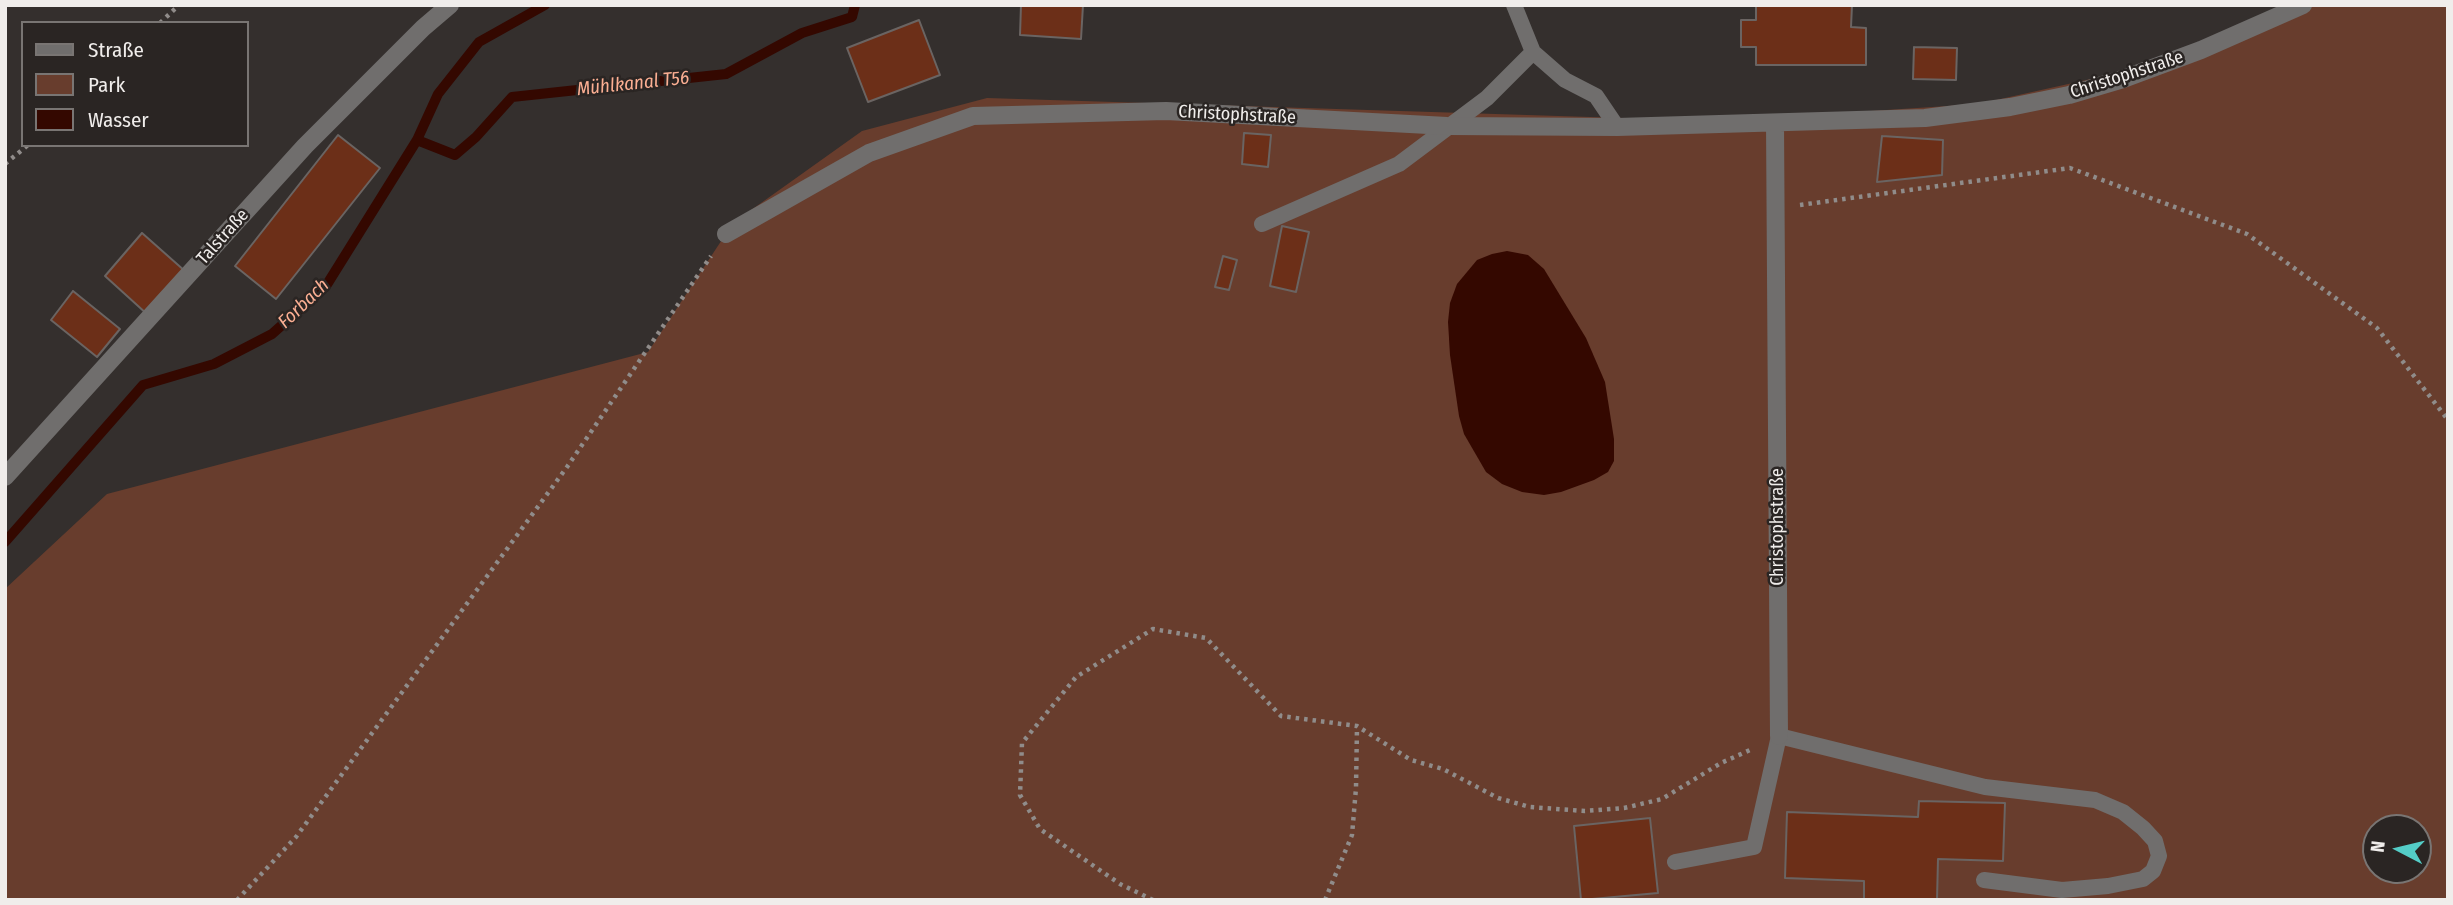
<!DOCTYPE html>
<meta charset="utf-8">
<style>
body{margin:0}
#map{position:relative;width:2453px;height:905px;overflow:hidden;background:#342f2d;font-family:"Fira Sans Condensed",sans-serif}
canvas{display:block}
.frame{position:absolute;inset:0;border:7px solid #f0edeb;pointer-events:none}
.legend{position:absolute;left:21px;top:21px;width:228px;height:126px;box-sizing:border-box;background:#2a2523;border:2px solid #797573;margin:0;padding:9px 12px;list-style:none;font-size:21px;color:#f0edeb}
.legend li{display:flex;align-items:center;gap:14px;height:35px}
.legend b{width:35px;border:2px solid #797573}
.north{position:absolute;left:2362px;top:814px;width:70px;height:70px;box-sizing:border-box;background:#2a2523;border:2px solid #797573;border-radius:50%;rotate:277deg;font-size:19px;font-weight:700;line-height:28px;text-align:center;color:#f0edeb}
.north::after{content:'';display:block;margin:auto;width:24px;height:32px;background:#54cdc7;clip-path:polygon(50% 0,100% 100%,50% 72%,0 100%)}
</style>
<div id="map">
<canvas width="2453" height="905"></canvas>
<div class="frame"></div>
<ul class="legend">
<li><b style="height:9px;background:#706e6d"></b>Straße</li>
<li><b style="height:19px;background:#683d2d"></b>Park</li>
<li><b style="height:19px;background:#340800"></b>Wasser</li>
</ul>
<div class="north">N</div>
</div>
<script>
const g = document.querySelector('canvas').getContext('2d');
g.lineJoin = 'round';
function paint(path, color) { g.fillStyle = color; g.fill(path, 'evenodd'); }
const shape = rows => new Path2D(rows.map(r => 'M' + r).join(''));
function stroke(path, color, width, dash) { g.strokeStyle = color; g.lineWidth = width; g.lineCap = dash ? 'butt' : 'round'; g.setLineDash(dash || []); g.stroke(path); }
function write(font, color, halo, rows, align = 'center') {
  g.font = font + ' "Fira Sans Condensed",sans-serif'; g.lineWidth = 5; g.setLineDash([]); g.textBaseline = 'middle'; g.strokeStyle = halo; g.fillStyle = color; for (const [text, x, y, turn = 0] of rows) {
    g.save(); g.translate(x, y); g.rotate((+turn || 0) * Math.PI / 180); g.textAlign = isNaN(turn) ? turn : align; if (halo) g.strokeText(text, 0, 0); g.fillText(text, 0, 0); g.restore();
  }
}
paint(shape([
 [2282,5,2448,5,2448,900,5,900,5,589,107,494,648,352,733,223,862,131,987,98,1718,121,1978,104,2163,63],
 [2376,828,2418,828,2418,870,2376,870]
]), '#683d2d');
paint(shape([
 [1507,251,1528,255,1544,269,1586,338,1605,382,1614,439,1614,461,1608,472,1594,480,1561,492,1544,495,1522,492,1502,484,1486,472,1464,434,1459,416,1450,355,1448,322,1450,303,1457,284,1477,260,1492,254]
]), '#340800');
stroke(shape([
 [417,140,455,155,476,137,512,97,726,74,802,33,852,17,855,5],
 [5,542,143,385,214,364,272,334,326,286,417,140,438,94,479,42,545,5]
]), '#340800', 10);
const building = shape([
 [1021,5,1083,5,1081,39,1020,35,1021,5],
 [1756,5,1852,5,1851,27,1866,28,1866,65,1756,65,1756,47,1741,47,1741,20,1756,20,1756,5],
 [919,20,940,75,868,102,847,48,919,20],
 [1914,47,1957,48,1956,80,1913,79,1914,47],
 [1244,133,1271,135,1268,167,1242,164,1244,133],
 [338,135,380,168,276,299,235,266,338,135],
 [1882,136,1943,140,1942,175,1877,182,1882,136],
 [1282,226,1309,232,1296,292,1270,286,1282,226],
 [142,233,186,272,148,315,105,276,142,233],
 [1223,256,1237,260,1229,290,1215,287,1223,256],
 [73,291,120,329,97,357,51,320,73,291],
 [1919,801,2005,803,2003,861,1938,859,1937,900,1864,900,1864,881,1785,878,1787,812,1918,817,1919,801],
 [1650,818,1658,893,1581,900,1574,826,1650,818]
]);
paint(building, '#6c2f18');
stroke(building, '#6a6462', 2);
stroke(shape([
 [160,23,179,5],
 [5,164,28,145],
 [1800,205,2070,168,2247,234,2377,328,2448,420],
 [237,900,296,837,567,467,711,256],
 [1153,900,1120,884,1040,829,1020,795,1022,743,1076,677,1153,629,1206,638,1281,716,1357,726,1411,760,1443,769,1498,798,1530,807,1585,811,1624,808,1662,799,1721,763,1750,750],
 [1325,900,1352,835,1356,788,1357,727]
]), '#908c8a', 4.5, [3.5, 5]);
stroke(shape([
 [1514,5,1533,52,1565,80,1596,96,1617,127],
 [1262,224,1399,164,1487,98,1533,52],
 [1675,862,1754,847,1779,736,1985,787,2095,800,2123,812,2143,828,2155,841,2159,856,2153,871,2143,879,2108,886,2062,890,1984,880]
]), '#706e6d', 16);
stroke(shape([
 [1775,123,1779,736],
 [726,234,869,153,973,116,1166,111,1447,126,1617,127,1925,118,2010,107,2069,95,2123,79,2201,50,2303,5],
 [5,477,305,146,423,28,450,5]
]), '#706e6d', 18);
write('18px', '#f0edeb', '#2a2523', [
 ["Christophstraße",2127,75,-18],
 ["Christophstraße",1237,115,3],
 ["Talstraße",223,237,-48],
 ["Christophstraße",1778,527,-90]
]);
write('italic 19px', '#fcaf93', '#2a2523', [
 ["Mühlkanal T56",633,84,-6],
 ["Forbach",304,304,-44]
]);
</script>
